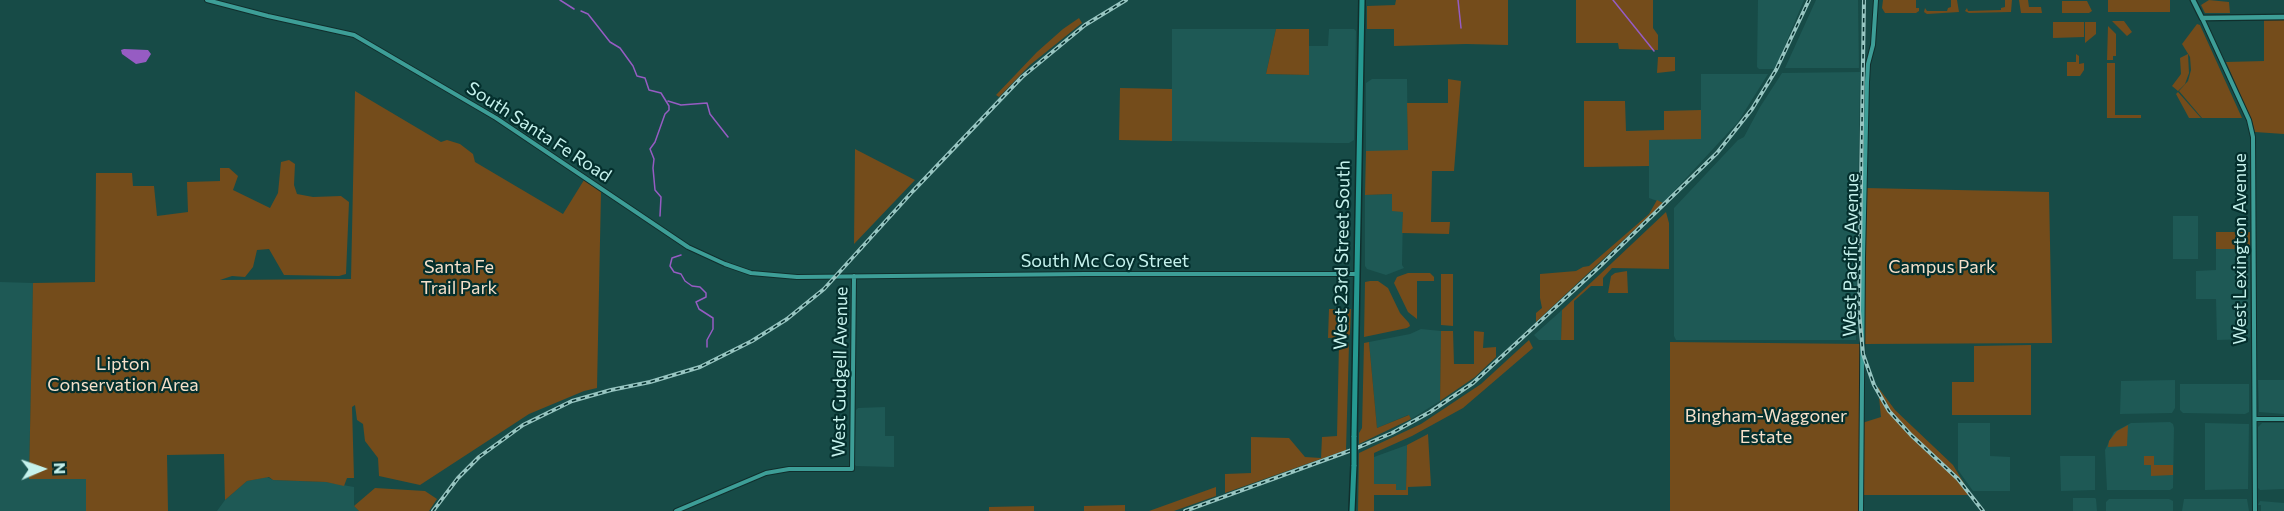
<!DOCTYPE html>
<style>
body{margin:0}
#map{position:relative;width:2284px;height:511px;overflow:hidden;background:#174b47;font-family:Commissioner,sans-serif}
canvas{display:block}
.north{position:absolute;left:12px;top:439px;width:60px;height:60px;-webkit-text-stroke:4px #042f2d;paint-order:stroke;rotate:88deg;font-size:16px;font-weight:700;line-height:24px;text-align:center;color:#c5f1ec}
.north::after{content:'';display:block;margin:auto;width:21px;height:27px;background:#c5f1ec;clip-path:polygon(50% 0,100% 100%,50% 72%,0 100%)}
</style>
<div id="map">
<canvas width="2284" height="511"></canvas>
<div class="north">N</div>
</div>
<script>
const g = document.querySelector('canvas').getContext('2d');
g.lineJoin = 'round';
function paint(path, color) { g.fillStyle = color; g.fill(path, 'evenodd'); }
const shape = rows => new Path2D(rows.map(r => 'M' + r).join(''));
function stroke(path, color, width, dash) { g.strokeStyle = color; g.lineWidth = width; g.lineCap = dash ? 'butt' : 'round'; g.setLineDash(dash || []); g.stroke(path); }
function write(font, color, halo, rows, align = 'center') {
  g.font = font + ' Commissioner,sans-serif'; g.lineWidth = 4.5; g.setLineDash([]); g.textBaseline = 'middle'; g.strokeStyle = halo; g.fillStyle = color; for (const [text, x, y, turn = 0] of rows) {
    g.save(); g.translate(x, y); g.rotate((+turn || 0) * Math.PI / 180); g.textAlign = isNaN(turn) ? turn : align; if (halo) g.strokeText(text, 0, 0); g.fillText(text, 0, 0); g.restore();
  }
}
paint(shape([
 [1758,0,1804,0,1775,69,1759,69,1757,67],
 [1816,0,1858,0,1859,68,1785,68],
 [1172,29,1276,29,1266,74,1308,75,1309,46,1328,46,1329,29,1354,29,1356,31,1354,140,1349,143,1334,143,1172,141],
 [1860,72,1856,340,1676,340,1674,336,1674,208,1738,140,1744,137,1760,107,1782,73],
 [1701,74,1768,74,1738,122,1663,203,1649,198,1649,140,1701,138],
 [1372,79,1407,79,1408,151,1366,151,1366,83],
 [1392,194,1403,211,1402,265,1404,268,1386,275,1367,269,1365,266,1365,195],
 [2173,216,2198,216,2198,259,2173,259],
 [2216,249,2250,249,2250,337,2248,339,2217,340,2216,299,2196,299,2196,271,2216,270],
 [0,282,33,283,29,479,86,479,86,511,0,511],
 [1562,310,1561,340,1539,340,1534,335],
 [1421,329,1441,331,1440,401,1411,419,1408,415,1377,428,1369,342,1410,334],
 [2175,380,2175,408,2172,413,2120,414,2121,381],
 [2258,380,2284,380,2284,414,2259,412],
 [2180,384,2249,384,2249,412,2245,414,2183,413,2180,410],
 [885,407,885,436,894,436,894,467,856,466,854,464,856,410,858,408],
 [2170,422,2173,424,2174,428,2173,488,2170,490,2107,490,2105,450,2114,432,2131,423],
 [1958,423,1990,423,1990,456,2010,457,2010,491,1973,491,1958,470],
 [2205,423,2249,424,2248,489,2205,490],
 [2262,423,2284,423,2284,489,2260,490,2258,488,2258,427],
 [1407,445,1406,490,1396,490,1396,484,1374,484,1374,457],
 [2060,456,2095,456,2095,490,2061,491],
 [267,477,273,480,326,482,354,487,354,506,359,511,217,511,225,500,247,481],
 [2073,498,2095,498,2096,499,2097,511,2073,511],
 [2109,499,2169,499,2173,501,2173,511,2106,511,2106,502],
 [2184,499,2247,499,2249,511,2182,511],
 [2260,501,2284,503,2284,511,2261,511,2261,505,2258,505]
]), '#1e5955');
paint(shape([
 [1396,0,1508,0,1508,45,1466,44,1394,46,1394,29,1367,29,1367,6,1395,5],
 [1576,0,1653,0,1653,28,1658,35,1658,50,1619,49,1618,43,1576,43],
 [1883,0,1916,0,1916,8,1919,8,1919,11,1916,13,1885,13,1882,8],
 [1951,0,1957,0,1959,12,1927,14,1924,12,1925,8,1927,11,1947,11,1948,8,1951,7],
 [2005,0,2012,0,2011,12,1969,13,1965,11,1967,8,1968,11,2001,10,2001,8,2005,7],
 [2019,0,2028,0,2029,7,2041,7,2042,13,2021,13],
 [2108,0,2170,0,2170,12,2108,12],
 [2209,0,2229,2,2230,13,2205,13,2201,5],
 [2062,1,2087,1,2092,11,2089,13,2062,13],
 [1079,18,1082,23,1030,65,999,97,996,95,1037,52,1063,29],
 [2264,20,2284,20,2284,134,2255,132,2252,121,2226,62,2264,61],
 [2112,21,2124,21,2132,32,2127,36],
 [2053,22,2084,22,2084,37,2053,38],
 [2085,22,2096,22,2096,34,2085,43],
 [2197,24,2200,25,2242,118,2202,118,2179,91,2188,81,2191,70,2190,57,2182,44],
 [2108,26,2116,34,2116,56,2113,56,2113,60,2107,60],
 [1276,29,1309,29,1309,75,1266,74],
 [2076,54,2079,56,2079,64,2084,63,2084,70,2080,76,2067,76,2067,62,2076,62],
 [2188,54,2189,73,2185,84,2178,91,2172,86,2181,74,2180,58],
 [1658,57,1675,57,1675,71,1657,73],
 [2107,63,2115,63,2115,115,2141,115,2141,118,2107,118],
 [1448,79,1461,81,1454,171,1432,171,1431,222,1450,222,1449,234,1402,233,1403,212,1392,211,1392,194,1365,195,1366,151,1408,150,1407,103,1448,103],
 [1120,88,1172,89,1172,141,1119,140],
 [355,91,441,142,447,140,460,144,473,154,475,162,563,214,584,180,601,192,597,388,584,391,529,414,420,485,379,476,378,458,365,441,363,424,357,420,355,405,352,407,354,478,347,478,344,486,326,482,273,480,269,477,247,481,225,500,224,454,167,455,168,511,86,511,86,479,29,479,33,283,95,282,96,173,132,173,133,186,154,186,157,216,188,212,187,182,220,181,220,168,229,168,238,176,233,190,270,208,278,193,281,162,289,160,295,164,294,185,297,194,313,197,341,196,349,202,346,274,339,276,284,275,269,249,257,250,253,267,245,277,232,276,220,280,351,279],
 [2178,92,2201,118,2189,118,2176,94],
 [1584,101,1625,101,1626,131,1664,130,1664,111,1701,110,1701,139,1649,140,1649,166,1584,167],
 [855,149,915,180,854,244],
 [1865,188,2049,192,2052,343,1864,344,1862,423,1881,417,1878,387,1895,410,1953,465,1971,495,1862,495,1861,511,1670,511,1670,342,1863,344],
 [1657,200,1663,203,1536,322,1536,313,1542,308,1540,298,1540,274,1576,271,1583,267,1589,266,1649,214],
 [1666,212,1669,223,1669,269,1612,268,1603,278,1603,286,1591,286,1574,301,1574,340,1561,340,1562,310],
 [2216,232,2250,232,2250,249,2216,249],
 [1627,271,1628,293,1608,293,1611,276,1615,273],
 [1408,273,1430,273,1434,277,1434,281,1417,281,1417,319,1408,312,1394,283,1397,277],
 [1441,274,1453,274,1453,326,1441,325],
 [1370,281,1378,281,1388,288,1400,313,1409,323,1410,326,1407,328,1364,337,1365,282],
 [1329,309,1351,309,1350,334,1348,337,1328,338],
 [1441,331,1453,331,1454,364,1474,364,1474,331,1484,332,1483,348,1496,347,1496,357,1475,377,1440,401],
 [1529,340,1533,348,1463,408,1412,436,1374,453,1374,484,1396,484,1396,490,1406,490,1407,445,1428,434,1431,486,1408,487,1408,495,1374,495,1374,511,1358,511,1359,453,1421,424,1481,384],
 [1347,342,1349,344,1346,450,1225,493,1225,474,1251,473,1251,437,1289,438,1305,457,1321,458,1322,437,1337,436,1339,343],
 [1369,342,1377,428,1409,415,1411,419,1359,444,1359,433,1362,428,1364,343],
 [2031,345,2031,415,1952,415,1952,382,1974,382,1974,346],
 [2128,425,2127,446,2108,447,2109,441,2117,431],
 [2144,456,2154,456,2154,465,2173,465,2173,475,2151,476,2151,465,2144,465],
 [1216,487,1216,496,1174,511,1149,511],
 [375,488,425,491,437,499,429,511,359,511,354,506],
 [1125,505,1125,511,1084,511,1084,506],
 [1034,506,1034,511,989,511,989,507]
]), '#744c1b');
paint(shape([
 [124,49,148,50,151,54,146,62,136,64,122,54,121,50]
]), '#965cc3');
stroke(shape([
 [560,0,574,9],
 [1458,0,1461,28],
 [1613,0,1654,51],
 [581,11,588,14,610,42,620,48,633,66,637,76,645,78,649,90,661,93,669,106,669,110,665,114,655,142,650,149,654,159,653,168,655,190,661,197,660,216],
 [668,101,681,105,707,103,710,114,728,137],
 [681,255,672,258,670,266,674,272,681,274,685,281,692,286,700,287,706,293,706,297,696,302,699,309,713,318,713,329,707,340,707,347]
]), '#965cc3', 1.5);
const tertiary = shape([
 [207,0,268,16,354,35,496,118,688,247,725,264,751,273,797,277,1085,274,1356,274],
 [2202,18,2249,120,2253,137,2255,511],
 [2255,419,2284,419],
 [676,511,766,473,789,469,852,469,854,276],
 [1861,511,1863,257,1867,82,1868,64,1873,45,1876,0]
]);
const secondary = shape([
 [2193,0,2202,18,2284,17]
]);
const primary = shape([
 [1354,437,1362,0],
 [1352,511,1354,465]
]);
stroke(tertiary, '#102e2c', 6);
stroke(secondary, '#102e2c', 7);
stroke(primary, '#102e2c', 8);
stroke(tertiary, '#3d9e97', 4);
stroke(secondary, '#3d9e97', 4.5);
stroke(primary, '#259991', 5);
const rail = shape([
 [1864,0,1859,311,1863,354,1874,385,1889,411,1911,435,1958,479,1983,511],
 [433,511,458,478,479,457,523,425,572,401,611,390,650,382,700,367,752,341,787,319,824,289,913,191,1022,77,1085,25,1126,0],
 [1185,511,1352,450,1392,433,1430,412,1473,383,1598,268,1717,153,1752,109,1776,70,1809,0]
]);
stroke(rail, '#97c5c1', 4);
stroke(rail, '#042f2d', 1.5, [4.5]);
const primaryBridge = shape([
 [1354,465,1354,437]
]);
stroke(primaryBridge, '#102e2c', 8, []);
stroke(primaryBridge, '#259991', 5);
write('18px', '#c5f1ec', '#042f2d', [
 ["South Santa Fe Road",539,132,33],
 ["West Lexington Avenue",2240,249,-90],
 ["West 23rd Street South",1342,255,-89],
 ["West Pacific Avenue",1851,255,-89],
 ["South Mc Coy Street",1105,261],
 ["West Gudgell Avenue",840,372,-89]
]);
write('18px', '#f6e0ca', '#042f2d', [
 ["Santa Fe",459,267],
 ["Trail Park",459,288],
 ["Campus Park",1942,267],
 ["Lipton",123,364],
 ["Conservation Area",123,385],
 ["Bingham-Waggoner",1766,416],
 ["Estate",1766,437]
]);
</script>
